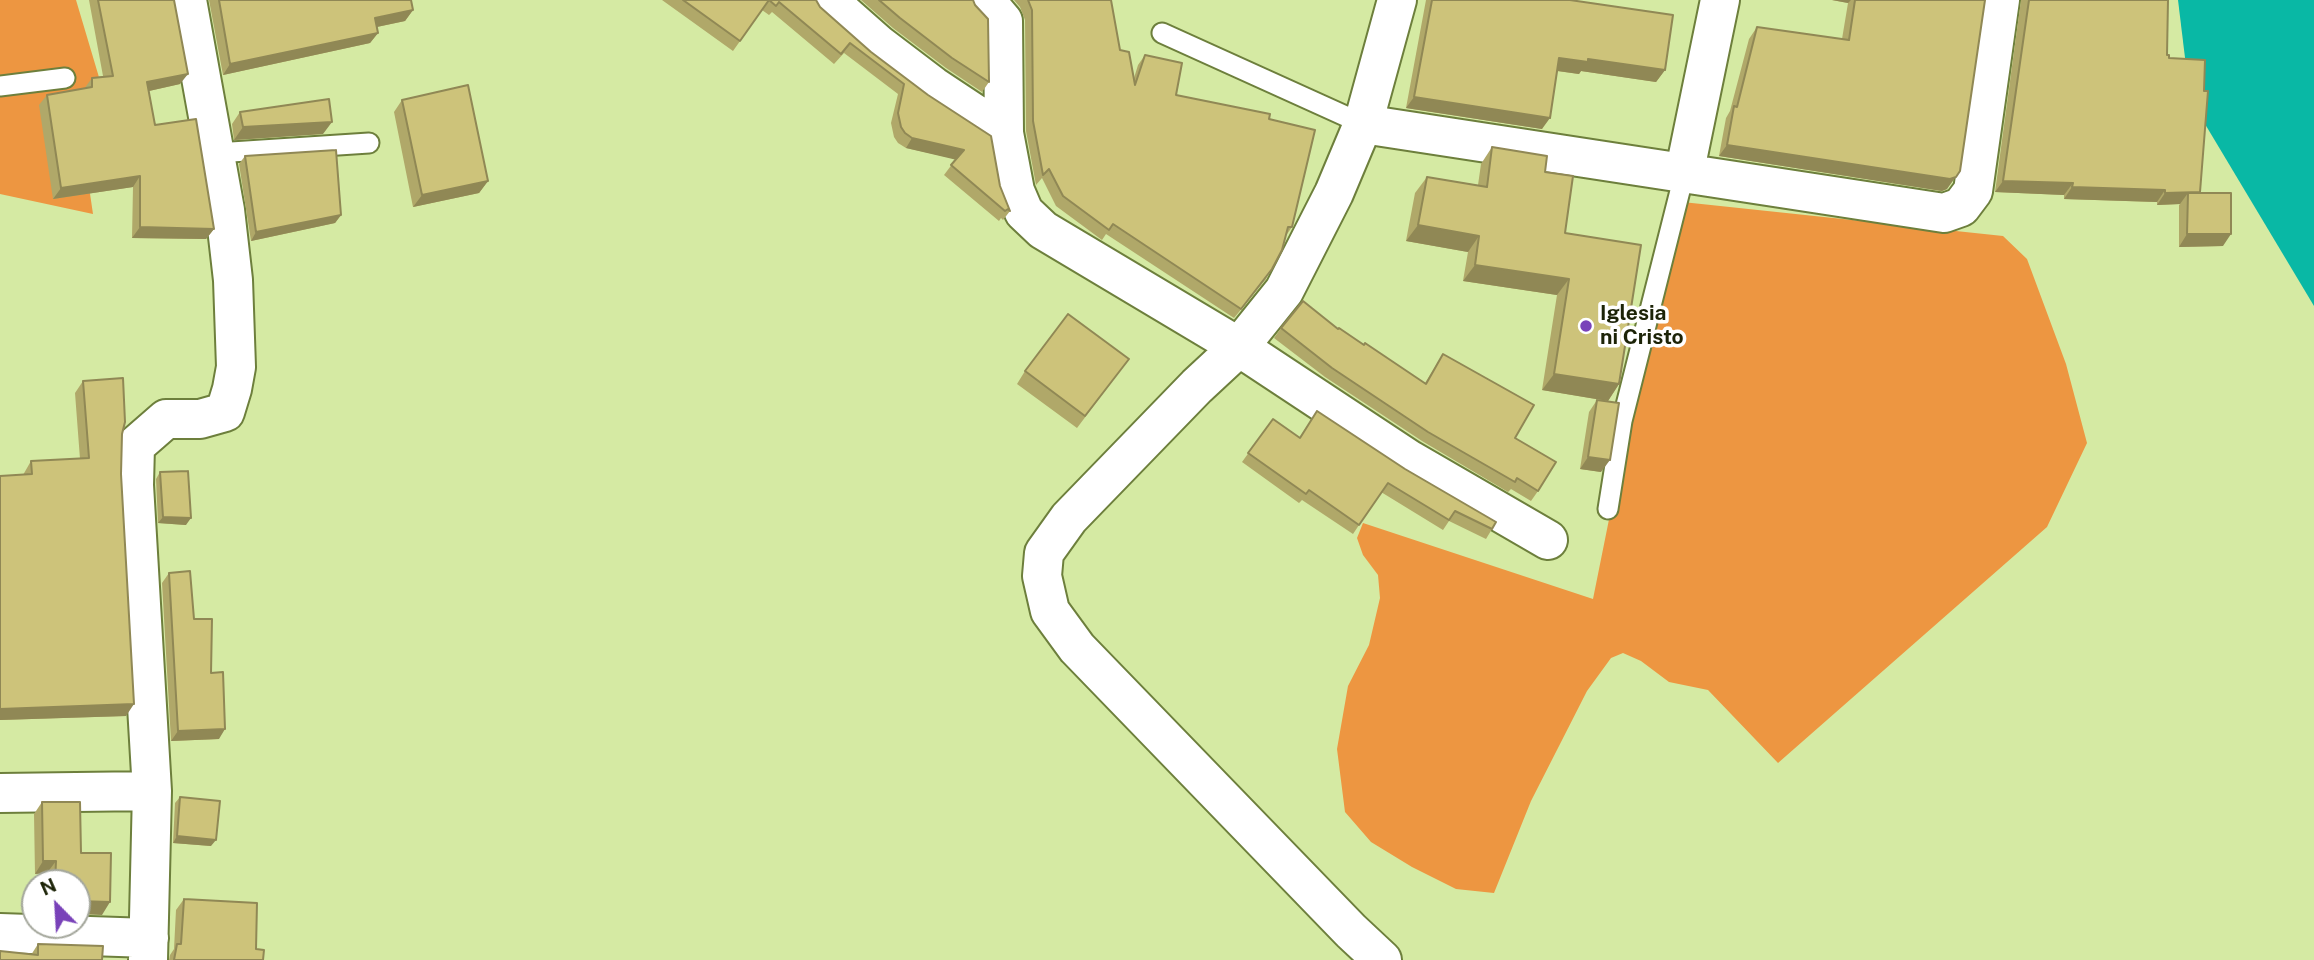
<!DOCTYPE html>
<style>
body{margin:0}
#map{position:relative;width:2314px;height:960px;overflow:hidden;background:#d5eaa3;font-family:"Public Sans",sans-serif}
canvas{display:block}
.north{position:absolute;left:21px;top:869px;width:70px;height:70px;box-sizing:border-box;background:#fff;border:2px solid #a4a79c;border-radius:50%;rotate:336deg;font-size:19px;font-weight:700;line-height:28px;text-align:center;color:#1c2307}
.north::after{content:'';display:block;margin:auto;width:24px;height:32px;background:#7942b9;clip-path:polygon(50% 0,100% 100%,50% 72%,0 100%)}
</style>
<div id="map">
<canvas width="2314" height="960"></canvas>
<div class="north">N</div>
</div>
<script>
const g = document.querySelector('canvas').getContext('2d');
g.lineJoin = 'round';
function paint(path, color) { g.fillStyle = color; g.fill(path, 'evenodd'); }
const shape = rows => new Path2D(rows.map(r => 'M' + r).join(''));
function stroke(path, color, width, dash) { g.strokeStyle = color; g.lineWidth = width; g.lineCap = dash ? 'butt' : 'round'; g.setLineDash(dash || []); g.stroke(path); }
function write(font, color, halo, rows, align = 'center') {
  g.font = font + ' "Public Sans",sans-serif'; g.lineWidth = 7; g.setLineDash([]); g.textBaseline = 'middle'; g.strokeStyle = halo; g.fillStyle = color; for (const [text, x, y, turn = 0] of rows) {
    g.save(); g.translate(x, y); g.rotate((+turn || 0) * Math.PI / 180); g.textAlign = isNaN(turn) ? turn : align; if (halo) g.strokeText(text, 0, 0); g.fillText(text, 0, 0); g.restore();
  }
}
paint(shape([
 [0,0,76,0,101,84,75,92,93,214,0,194],
 [1673,201,2003,236,2027,259,2066,364,2087,443,2047,527,1778,763,1708,690,1669,682,1641,661,1623,653,1611,658,1587,691,1531,801,1494,893,1456,889,1412,867,1371,842,1345,812,1337,749,1348,686,1369,645,1380,598,1378,575,1363,555,1357,538,1363,523,1593,599]
]), '#ed9641');
paint(shape([
 [2178,0,2314,0,2314,306,2190,99]
]), '#09b8a5');
const service = shape([
 [1162,33,1363,124],
 [0,86,65,78],
 [216,153,369,143],
 [1608,509,1622,421,1684,175]
]);
const minor = shape([
 [828,0,879,45,933,86,1004,133],
 [985,0,1003,21,1004,133,1015,191,1024,212,1043,230,1239,347,1410,460,1548,540],
 [1363,124,1944,213,1961,207,1973,191,2000,0],
 [1684,175,1720,0],
 [0,793,152,791],
 [0,933,149,938],
 [148,960,152,791,134,485,135,446,166,419,200,419,225,412,232,389,236,367,233,280,225,210,187,0],
 [1382,960,1351,931,1077,648,1050,611,1042,576,1044,553,1069,518,1197,386,1239,347,1284,291,1334,193,1363,124,1397,0]
]);
stroke(service, '#6d7f3c', 23);
stroke(minor, '#6d7f3c', 42);
stroke(service, '#fff', 19);
stroke(minor, '#fff', 38);
paint(shape([
 [89,0,174,0,180,84,149,91,155,125,214,229,206,239,132,238,133,187,53,199,39,105,47,95,84,89,92,78,103,76],
 [209,0,411,0,413,10,405,21,377,27,378,33,370,43,223,75],
 [662,0,816,0,820,7,871,52,928,95,1000,186,1010,211,1003,220,1001,218,999,221,944,175,956,159,906,148,898,143,894,137,891,123,898,94,844,53,834,64,772,12,769,15,762,10,733,51],
 [861,0,973,0,989,82,982,92,946,68,893,28],
 [1014,0,1111,0,1120,50,1134,78,1138,65,1145,55,1176,95,1269,119,1292,227,1285,237,1266,279,1234,318,1106,234,1102,240,1056,206,1042,178,1036,185,1026,131,1025,20,1020,7],
 [1426,0,1570,0,1665,70,1656,82,1581,71,1579,74,1557,71,1542,129,1406,108],
 [1832,0,1985,0,1947,189,1942,191,1719,156,1726,118,1730,111,1749,39,1757,27,1842,39,1848,3],
 [2021,0,2168,0,2167,55,2169,58,2199,193,2223,246,2179,247,2179,205,2180,204,2157,205,2157,202,2064,199,2064,195,1995,192],
 [402,100,488,181,479,193,413,207,394,112],
 [240,112,323,134,234,140,232,124],
 [1492,147,1545,172,1565,233,1619,384,1608,401,1542,390,1557,295,1463,281,1468,252,1406,241,1415,193,1427,177,1478,185,1481,164],
 [245,156,341,215,335,223,251,241,239,164],
 [1281,328,1338,329,1425,383,1443,354,1515,438,1538,491,1531,501,1511,489,1508,492,1422,441,1325,377,1274,338],
 [1025,371,1120,371,1077,428,1017,384],
 [83,381,122,434,121,474,126,716,0,720,0,476,23,475,31,461,80,459,75,393],
 [1597,400,1601,472,1580,469,1589,412],
 [1317,411,1492,529,1486,539,1449,521,1443,530,1381,492,1353,534,1302,500,1299,503,1242,462,1273,419,1299,438],
 [160,472,186,525,158,523,156,479],
 [169,573,194,619,211,673,219,739,171,741,162,583],
 [180,797,211,846,173,843,175,803],
 [42,802,81,853,102,915,77,883,47,883,47,873,35,874,34,814],
 [184,899,256,949,263,960,169,960,170,955,174,949,176,910],
 [38,944,102,960,31,955]
]), '#b0a869');
paint(shape([
 [1832,0,1851,0,1848,3],
 [413,10,405,21,367,29,375,18],
 [378,33,370,43,223,75,230,64],
 [1559,58,1588,59,1665,70,1656,82,1581,71,1579,74,1551,70],
 [188,74,180,84,140,93,147,82],
 [1414,97,1550,118,1542,129,1406,108],
 [332,122,323,134,234,140,243,127],
 [912,138,964,150,957,160,906,148],
 [1727,145,1960,171,1947,189,1942,191,1719,156],
 [140,176,133,187,53,199,61,188],
 [488,181,479,193,413,207,422,195],
 [2003,181,2073,183,2064,195,1995,192],
 [2072,187,2165,190,2157,202,2064,199],
 [2200,192,2192,204,2188,193,2180,204,2157,205,2165,193],
 [341,215,335,223,251,241,256,232],
 [1418,225,1479,236,1468,252,1406,241],
 [140,227,214,229,206,239,132,238],
 [2187,234,2231,234,2223,246,2179,247],
 [1475,265,1569,279,1557,295,1463,281],
 [1554,374,1619,384,1608,401,1542,390],
 [1588,457,1610,460,1601,472,1580,469],
 [163,517,191,518,186,525,158,523],
 [134,704,126,716,0,720,0,709],
 [225,729,219,739,171,741,178,731],
 [177,836,216,840,211,846,173,843],
 [43,861,56,861,47,873,35,874],
 [77,901,110,902,102,915,77,914]
]), '#908855');
const building = shape([
 [98,0,174,0,188,74,147,82,155,125,196,119,214,229,140,227,140,176,61,188,47,95,92,87,92,78,113,76,98,0],
 [219,0,411,0,413,10,375,18,378,33,230,64,219,0],
 [683,0,816,0,820,7,871,52,928,95,991,136,1000,186,1010,211,1008,209,1005,211,951,165,964,150,912,138,905,133,901,127,898,113,904,84,850,43,841,54,779,2,776,6,769,0,740,41,683,0],
 [879,0,973,0,975,5,988,19,989,82,952,58,900,18,879,0],
 [1028,0,1111,0,1120,50,1129,52,1135,85,1145,55,1182,63,1176,95,1270,114,1269,119,1315,130,1292,227,1288,227,1282,250,1272,269,1241,309,1113,224,1109,230,1063,196,1049,169,1043,175,1033,121,1032,10,1028,0],
 [1432,0,1570,0,1673,15,1665,70,1588,59,1588,62,1559,58,1550,118,1414,97,1432,0],
 [1855,0,1985,0,1960,171,1956,177,1950,179,1727,145,1734,106,1737,107,1757,27,1849,40,1855,0],
 [2029,0,2168,0,2167,55,2169,55,2169,58,2205,60,2204,91,2208,91,2200,192,2165,193,2165,190,2072,187,2073,183,2003,181,2029,0],
 [468,85,488,181,422,195,402,100,468,85],
 [329,99,332,122,243,127,240,112,329,99],
 [1492,147,1547,156,1545,172,1573,176,1565,233,1641,245,1619,384,1554,374,1569,279,1475,265,1479,236,1418,225,1427,177,1487,187,1492,147],
 [336,150,341,215,256,232,245,156,336,150],
 [2188,193,2231,193,2231,234,2187,234,2188,193],
 [1303,301,1338,329,1339,328,1364,345,1365,343,1426,384,1443,354,1534,405,1515,438,1556,462,1538,491,1517,478,1515,482,1428,432,1332,368,1281,328,1303,301],
 [1068,314,1129,359,1085,416,1025,371,1068,314],
 [123,378,125,422,122,434,121,474,134,704,0,709,0,476,32,474,31,461,89,458,83,381,123,378],
 [1597,400,1619,403,1610,460,1588,457,1597,400],
 [1317,411,1405,469,1496,522,1492,529,1455,511,1449,520,1388,483,1359,525,1309,490,1306,494,1248,453,1273,419,1300,438,1317,411],
 [188,471,191,518,163,517,160,472,188,471],
 [190,571,194,619,212,619,211,673,223,672,225,729,178,731,169,573,190,571],
 [180,797,220,801,216,840,177,836,180,797],
 [42,802,80,802,81,853,111,853,110,902,77,901,77,883,55,883,56,861,43,861,42,802],
 [184,899,257,903,256,949,264,950,263,960,174,960,177,944,181,944,184,899],
 [38,944,103,946,102,960,0,960,0,951,38,955,38,944]
]);
paint(building, '#cdc37a');
stroke(building, '#908855', 2);
for (const [x, y, r, color] of [
 [1586,326,7,"#7942b9"]
]) { const dot = new Path2D(); dot.arc(x, y, r, 0, 2 * Math.PI); g.fillStyle = color; g.fill(dot); stroke(dot, '#fff', 2.5); }
write('bold 21px', '#1c2307', '#fff', [
 ["Iglesia",1600,314],
 ["ni Cristo",1600,338]
], 'left');
</script>
